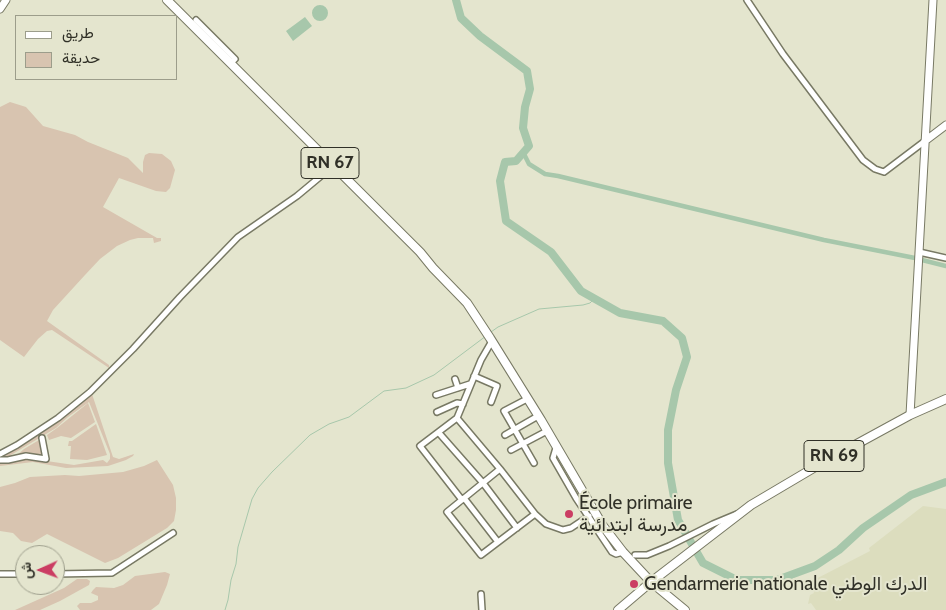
<!DOCTYPE html>
<meta charset="utf-8">
<style>
body{margin:0}
#map{position:relative;width:946px;height:610px;overflow:hidden;background:#e4e5ce;font-family:Cabin,Vazirmatn,sans-serif}
canvas{display:block}
.legend{position:absolute;left:15px;top:15px;width:162px;height:65px;box-sizing:border-box;background:#e4e5ce;border:1px solid #9c9d8b;margin:0;padding:6px 9px;list-style:none;font-size:15px;color:#303027}
.legend li{display:flex;align-items:center;gap:10px;height:25px}
.legend b{width:25px;border:1px solid #9c9d8b}
.north{position:absolute;left:15px;top:545px;width:50px;height:50px;box-sizing:border-box;background:#e4e5ce;border:1px solid #9c9d8b;border-radius:50%;rotate:268deg;font-size:14px;font-weight:700;line-height:20px;text-align:center;color:#303027}
.north::after{content:'';display:block;margin:auto;width:18px;height:22px;background:#cb3d63;clip-path:polygon(50% 0,100% 100%,50% 72%,0 100%)}
</style>
<div id="map">
<canvas width="946" height="610"></canvas>
<ul class="legend">
<li><b style="height:6px;background:#fff"></b>طريق</li>
<li><b style="height:14px;background:#d8c4b0"></b>حديقة</li>
</ul>
<div class="north">ش</div>
</div>
<script>
const g = document.querySelector('canvas').getContext('2d');
g.lineJoin = 'round';
function paint(path, color) { g.fillStyle = color; g.fill(path, 'evenodd'); }
const shape = rows => new Path2D(rows.map(r => 'M' + r).join(''));
function stroke(path, color, width, dash) { g.strokeStyle = color; g.lineWidth = width; g.lineCap = dash ? 'butt' : 'round'; g.setLineDash(dash || []); g.stroke(path); }
function write(font, color, halo, rows, align = 'center') {
  g.font = font + ' Cabin,Vazirmatn,sans-serif'; g.lineWidth = 4; g.setLineDash([]); g.textBaseline = 'middle'; g.strokeStyle = halo; g.fillStyle = color; for (const [text, x, y, turn = 0] of rows) {
    g.save(); g.translate(x, y); g.rotate((+turn || 0) * Math.PI / 180); g.textAlign = isNaN(turn) ? turn : align; if (halo) g.strokeText(text, 0, 0); g.fillText(text, 0, 0); g.restore();
  }
}
paint(shape([
 [923,506,946,509,946,610,816,610,811,603,808,604,810,595,814,593,810,582,870,551,869,548]
]), '#dcddbe');
paint(shape([
 [10,102,26,107,43,126,75,135,88,142,128,158,143,173,143,162,145,155,149,153,162,154,171,161,175,170,170,188,166,192,156,191,119,178,103,207,157,238,161,238,161,241,154,243,153,238,138,238,130,240,117,246,100,259,85,275,53,310,47,321,109,365,109,368,52,330,47,331,38,339,24,357,0,340,0,107],
 [92,394,113,457,119,459,134,454,133,456,126,460,108,466,66,468,33,462,0,466,0,463,26,458,74,465,103,460,107,463,110,459,110,454,89,402,68,417,56,428,11,455,8,459,3,458,4,454,15,450,52,426],
 [88,403,95,422,71,438,61,436,49,440,47,435,57,428],
 [96,424,107,455,87,460,70,459,71,446,68,446,69,441,72,441],
 [39,440,43,456,16,456,24,449],
 [157,460,173,485,176,498,176,510,174,521,167,528,118,558,105,563,47,534,32,543,21,541,13,533,0,531,0,487,15,483,30,477,65,475,79,476,123,472,144,466],
 [165,572,170,574,167,585,159,604,151,610,80,610,77,606,80,603,91,603,98,600,98,596,91,593,93,590,96,587,114,588,123,585,135,576],
 [77,579,87,579,90,581,89,585,60,601,40,610,15,610,64,588]
]), '#d8c4b0');
paint(shape([
 '312 13a8 8 0 1 1 16 0a8 8 0 1 1-16 0Z',
 [305,17,312,26,293,41,286,31]
]), '#a7c7ab');
stroke(shape([
 [491,332,498,327,539,309,583,305,590,303,595,298],
 [225,610,228,600,231,580,236,564,238,547,252,499,258,488,272,472,310,435,329,424,349,417,384,391,406,388,434,375,486,336]
]), '#a7c7ab', 1);
stroke(shape([
 [523,152,529,164,545,174,558,176,824,240,915,258],
 [922,260,946,266]
]), '#a7c7ab', 4.5);
stroke(shape([
 [456,0,461,18,480,36,527,71,530,89,525,107,523,128,529,146,516,161,505,162,500,181,506,221,551,252,581,291,620,313,663,321,682,338,687,357,676,390,668,430,668,463,678,520,703,563,737,580,777,580,815,566,839,550,863,528,911,495,946,482]
]), '#a7c7ab', 8);
const street = shape([
 [747,0,783,54,863,160,875,169,884,172,925,141],
 [196,20,235,59,231,63],
 [919,252,946,258],
 [474,376,497,386,491,402],
 [455,379,458,388],
 [436,395,470,384],
 [527,399,504,411,534,463],
 [437,412,457,403,463,404],
 [457,418,500,469,535,514,546,524,563,530,571,528,589,516],
 [439,433,483,483,517,528],
 [505,435,538,416],
 [556,448,553,458,576,498,612,552,616,554,623,552],
 [511,450,547,431],
 [0,454,17,445,58,418,90,392,133,349,180,297,238,237,297,196,333,166],
 [0,460,8,460,26,456,46,459,42,438],
 [500,469,447,512,481,555,535,514],
 [464,498,498,542],
 [462,500,420,446,457,418,481,360,492,341],
 [635,555,647,555,669,546,713,524,737,514],
 [0,574,25,574],
 [55,574,112,573,173,533],
 [481,594,482,610]
]);
const secondary = shape([
 [0,9,6,0],
 [925,141,946,125],
 [910,415,933,0]
]);
const primary = shape([
 [167,0,420,252,433,268,467,303,490,338,541,420,603,526,623,552,651,582,685,610],
 [618,610,651,582,751,505,822,463,910,415,946,399]
]);
stroke(street, '#787964', 8);
stroke(secondary, '#787964', 9);
stroke(primary, '#787964', 10);
stroke(street, '#fff', 5);
stroke(secondary, '#fff', 7);
stroke(primary, '#fff', 8);
for (const [x, y, r, color] of [
 [569,514,5,"#cb3d63"],
 [634,584,5,"#cb3d63"]
]) { const dot = new Path2D(); dot.arc(x, y, r, 0, 2 * Math.PI); g.fillStyle = color; g.fill(dot); stroke(dot, '#e4e5ce', 2); }
for (const [x, y, w] of [
 [330,163,58],
 [834,456,60]
]) { const box = new Path2D(); box.roundRect(x - w / 2, y - 15.5, w, 31, 4); g.fillStyle = '#e4e5ce'; g.fill(box); stroke(box, '#303027', 1); }
write('bold 18px', '#303027', null, [
 ["RN 67",330,163],
 ["RN 69",834,456]
]);
write('19px', '#303027', '#e4e5ce', [
 ["École primaire",579,503],
 ["مدرسة ابتدائية",579,525],
 ["Gendarmerie nationale الدرك الوطني",644,584]
], 'left');
</script>
